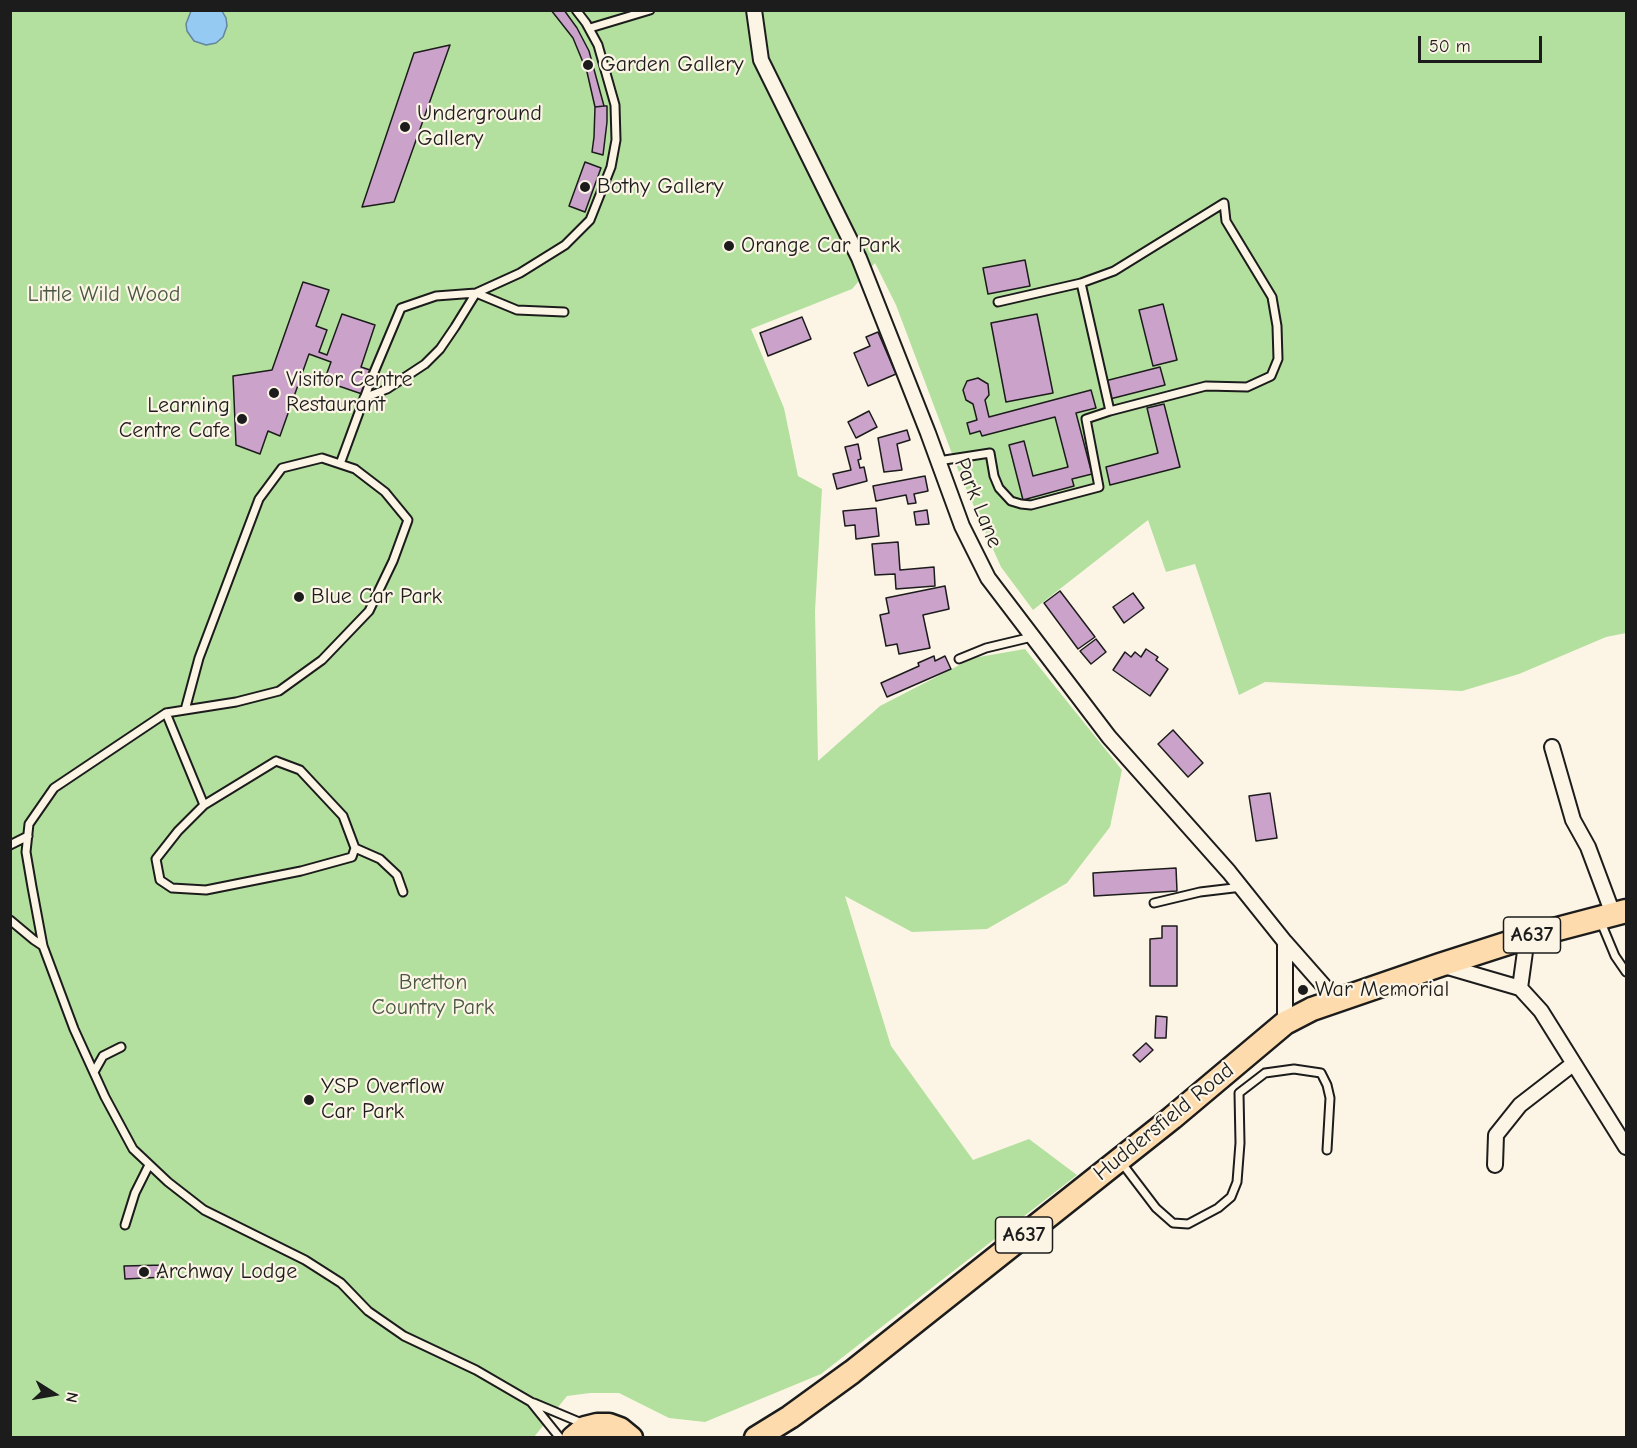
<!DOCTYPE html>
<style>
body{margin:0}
#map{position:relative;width:1637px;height:1448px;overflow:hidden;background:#fcf5e5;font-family:"Comic Neue",sans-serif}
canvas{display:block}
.frame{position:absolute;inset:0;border:12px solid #1c1c1c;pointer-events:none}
.north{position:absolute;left:24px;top:1364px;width:60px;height:60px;-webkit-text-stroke:4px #fcf5e5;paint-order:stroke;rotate:101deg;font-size:16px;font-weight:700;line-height:24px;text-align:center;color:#1c1c1c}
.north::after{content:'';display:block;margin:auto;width:21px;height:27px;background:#1c1c1c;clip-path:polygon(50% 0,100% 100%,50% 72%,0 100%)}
.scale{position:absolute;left:1418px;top:36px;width:124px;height:27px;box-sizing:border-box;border:3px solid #1c1c1c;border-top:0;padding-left:8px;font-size:18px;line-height:21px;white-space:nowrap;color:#1c1c1c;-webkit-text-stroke:4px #fcf5e5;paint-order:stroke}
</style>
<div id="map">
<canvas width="1637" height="1448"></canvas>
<div class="frame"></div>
<div class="north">N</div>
<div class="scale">50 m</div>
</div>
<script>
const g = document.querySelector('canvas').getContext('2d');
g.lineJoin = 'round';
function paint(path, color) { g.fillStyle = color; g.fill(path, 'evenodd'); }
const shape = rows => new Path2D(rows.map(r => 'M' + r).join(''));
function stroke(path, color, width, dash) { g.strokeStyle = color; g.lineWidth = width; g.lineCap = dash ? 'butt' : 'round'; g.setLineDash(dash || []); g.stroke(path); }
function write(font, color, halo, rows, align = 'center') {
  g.font = font + ' "Comic Neue",sans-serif'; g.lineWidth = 4.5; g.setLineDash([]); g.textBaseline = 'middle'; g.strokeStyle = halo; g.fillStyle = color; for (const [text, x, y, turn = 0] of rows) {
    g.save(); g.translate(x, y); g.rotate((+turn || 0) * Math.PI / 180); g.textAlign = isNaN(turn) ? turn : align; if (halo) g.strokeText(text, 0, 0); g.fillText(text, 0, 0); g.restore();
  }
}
paint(shape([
 [10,11,1626,11,1626,633,1606,637,1519,674,1462,691,1265,682,1239,695,1195,564,1166,572,1148,520,1033,610,1001,567,960,475,896,305,875,263,852,289,751,329,784,408,798,476,822,489,815,611,818,761,880,706,973,658,1025,649,1122,770,1110,827,1067,883,987,929,912,932,845,896,891,1046,973,1160,1029,1139,1077,1175,821,1374,705,1422,669,1418,619,1393,590,1393,567,1396,534,1437,11,1437]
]), '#b3e09e');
const water = shape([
 [191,11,222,11,226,18,227,26,223,37,216,43,206,45,194,41,187,31,186,24,191,11]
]);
paint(water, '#95caf3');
stroke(water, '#65849d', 1.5);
const building = shape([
 [551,10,564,10,577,28,589,51,604,106,595,107,587,72,573,38,551,10],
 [450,45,394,202,362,207,414,53,450,45],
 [604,106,607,106,607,122,603,155,592,152,594,137,595,107,604,106],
 [585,162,601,168,585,212,569,206,585,162],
 [1025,260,1030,286,988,294,983,268,1025,260],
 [303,282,329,290,316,326,327,330,319,352,327,355,342,314,375,325,361,367,370,370,362,394,324,381,331,362,309,354,280,436,268,431,260,454,236,445,233,376,272,370,303,282],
 [1163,304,1177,360,1153,366,1139,310,1163,304],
 [1037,314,1053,393,1006,402,991,323,1037,314],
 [802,317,811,339,768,356,760,333,802,317],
 [878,332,896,374,868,386,854,353,870,346,866,337,878,332],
 [1160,367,1165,385,1110,399,1105,381,1160,367],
 [978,378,988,384,989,395,985,400,989,417,1091,390,1096,408,1076,413,1092,474,1072,479,1074,486,1023,500,1009,445,1024,441,1033,476,1068,467,1055,417,982,436,980,431,970,434,967,423,977,420,973,404,966,400,963,390,967,381,978,378],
 [1164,404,1180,467,1110,485,1106,467,1158,453,1147,408,1164,404],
 [869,411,877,427,856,438,848,422,869,411],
 [907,430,910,440,897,444,902,470,884,472,878,438,907,430],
 [858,444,861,459,858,460,860,468,864,467,867,481,837,489,833,474,851,470,845,447,858,444],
 [925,476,928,491,914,494,916,503,908,504,906,495,876,501,873,486,925,476],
 [876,508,879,536,856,539,855,525,845,526,843,511,876,508],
 [927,510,929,524,916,525,914,512,927,510],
 [898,542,900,570,934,567,935,586,896,589,895,574,875,575,872,544,898,542],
 [945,586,949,609,923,615,930,648,899,654,897,644,886,646,880,615,889,613,886,598,945,586],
 [1060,591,1095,637,1078,649,1044,603,1060,591],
 [1133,593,1144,608,1124,623,1113,607,1133,593],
 [1096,639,1106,652,1091,664,1080,651,1096,639],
 [1146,649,1158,657,1156,660,1168,669,1150,696,1113,670,1125,652,1131,657,1135,652,1141,657,1146,649],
 [934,656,935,661,945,656,951,669,887,697,881,683,919,666,918,663,934,656],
 [1173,730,1203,763,1188,777,1158,744,1173,730],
 [1270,793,1277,838,1256,841,1249,796,1270,793],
 [1176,868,1177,891,1094,896,1093,873,1176,868],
 [1162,926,1177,926,1177,986,1150,986,1150,939,1162,938,1162,926],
 [1156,1016,1167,1017,1166,1038,1155,1038,1156,1016],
 [1146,1043,1153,1050,1140,1062,1133,1055,1146,1043],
 [164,1265,165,1277,125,1279,124,1266,164,1265]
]);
paint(building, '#cba3ca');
stroke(building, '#1c1c1c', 1.5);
const service = shape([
 [590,28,650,10],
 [1081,283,1110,411],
 [364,398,387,389,425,364,440,349,455,327,476,293,520,273,565,245,590,220,611,167,616,140,615,105,598,45,586,23,576,10],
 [938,461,990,453,994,476,999,488,1011,501,1021,504,1031,505,1099,487,1086,419,1110,411,1206,386,1247,387,1271,376,1278,359,1277,326,1272,297,1226,221,1224,203,1114,271,1081,283,998,302],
 [340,464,372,377,401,308,436,296,476,293,517,310,564,312],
 [959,659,986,648,1032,637],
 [185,710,199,658,259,499,282,468,322,458,355,469,385,492,408,520,393,561,369,611,322,660,279,691,236,702,185,710,166,713,54,788,29,824,26,852,32,887,43,946,74,1029,105,1097,133,1149,168,1182,204,1210,305,1260,341,1283,368,1311,404,1336,476,1370,531,1402,560,1438],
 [166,713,204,805],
 [276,761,300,770,343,816,355,848,352,857,301,871,206,890,172,888,160,880,156,859,178,831,204,805,276,761],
 [10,845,28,836],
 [355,848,380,859,397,875,403,892],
 [1154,903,1200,892,1242,887],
 [10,920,34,940,43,946],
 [1600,920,1615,956,1626,972],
 [94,1072,103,1056,121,1047],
 [1121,1162,1156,1208,1173,1223,1188,1224,1218,1208,1231,1197,1237,1182,1240,1143,1239,1093,1265,1073,1294,1069,1321,1073,1327,1085,1330,1098,1327,1150],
 [125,1225,135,1193,149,1165],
 [534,1403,584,1424]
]);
const minor = shape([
 [754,10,761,60,859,258,928,433,962,526,988,578,1109,737,1229,872,1285,942,1337,1001],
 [1552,747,1573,820,1588,847,1613,914],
 [1441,965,1520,988,1541,1011,1626,1147],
 [1520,988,1527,937],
 [1285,1023,1285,942],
 [1495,1165,1496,1135,1520,1105,1573,1064]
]);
const trunk = shape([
 [573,1438,585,1428,597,1425,609,1425,620,1429,631,1438],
 [756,1438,790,1417,852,1372,1172,1118,1285,1023,1312,1009,1440,965,1527,937,1626,911]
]);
stroke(service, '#1c1c1c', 11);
stroke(minor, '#1c1c1c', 18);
stroke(trunk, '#1c1c1c', 27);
stroke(service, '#fcf5e5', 7);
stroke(minor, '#fcf5e5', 14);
stroke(trunk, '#fedbac', 22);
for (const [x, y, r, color] of [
 [588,65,6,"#1c1c1c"],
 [405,127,6,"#1c1c1c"],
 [585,187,6,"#1c1c1c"],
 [729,246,6,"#1c1c1c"],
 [274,393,6,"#1c1c1c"],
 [242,419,6,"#1c1c1c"],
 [299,597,6,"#1c1c1c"],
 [1303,990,6,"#1c1c1c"],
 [309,1100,6,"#1c1c1c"],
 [144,1272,6,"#1c1c1c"]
]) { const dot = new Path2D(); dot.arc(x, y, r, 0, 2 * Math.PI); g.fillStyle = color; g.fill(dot); stroke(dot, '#fcf5e5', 2); }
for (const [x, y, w] of [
 [1532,935,57],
 [1024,1235,57]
]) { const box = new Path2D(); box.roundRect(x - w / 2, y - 18, w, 36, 4.5); g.fillStyle = '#fcf5e5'; g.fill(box); stroke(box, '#1c1c1c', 1.5); }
write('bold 21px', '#1c1c1c', null, [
 ["A637",1532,935],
 ["A637",1024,1235]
]);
write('22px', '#1c1c1c', '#fcf5e5', [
 ["Garden Gallery",600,65],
 ["Underground",417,114],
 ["Gallery",417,139],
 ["Bothy Gallery",597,187],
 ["Orange Car Park",741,246],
 ["Visitor Centre",286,380],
 ["Restaurant",286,405],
 ["Learning",230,406,"right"],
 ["Centre Cafe",230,431,"right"],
 ["Blue Car Park",311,597],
 ["War Memorial",1315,990],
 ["YSP Overflow",321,1087],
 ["Car Park",321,1112],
 ["Archway Lodge",156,1272]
], 'left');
write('22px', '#495743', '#fcf5e5', [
 ["Little Wild Wood",104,295],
 ["Bretton",433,983],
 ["Country Park",433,1008]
]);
write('22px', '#1c1c1c', '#fcf5e5', [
 ["Park Lane",978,503,68],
 ["Huddersfield Road",1164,1122,-39]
]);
</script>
